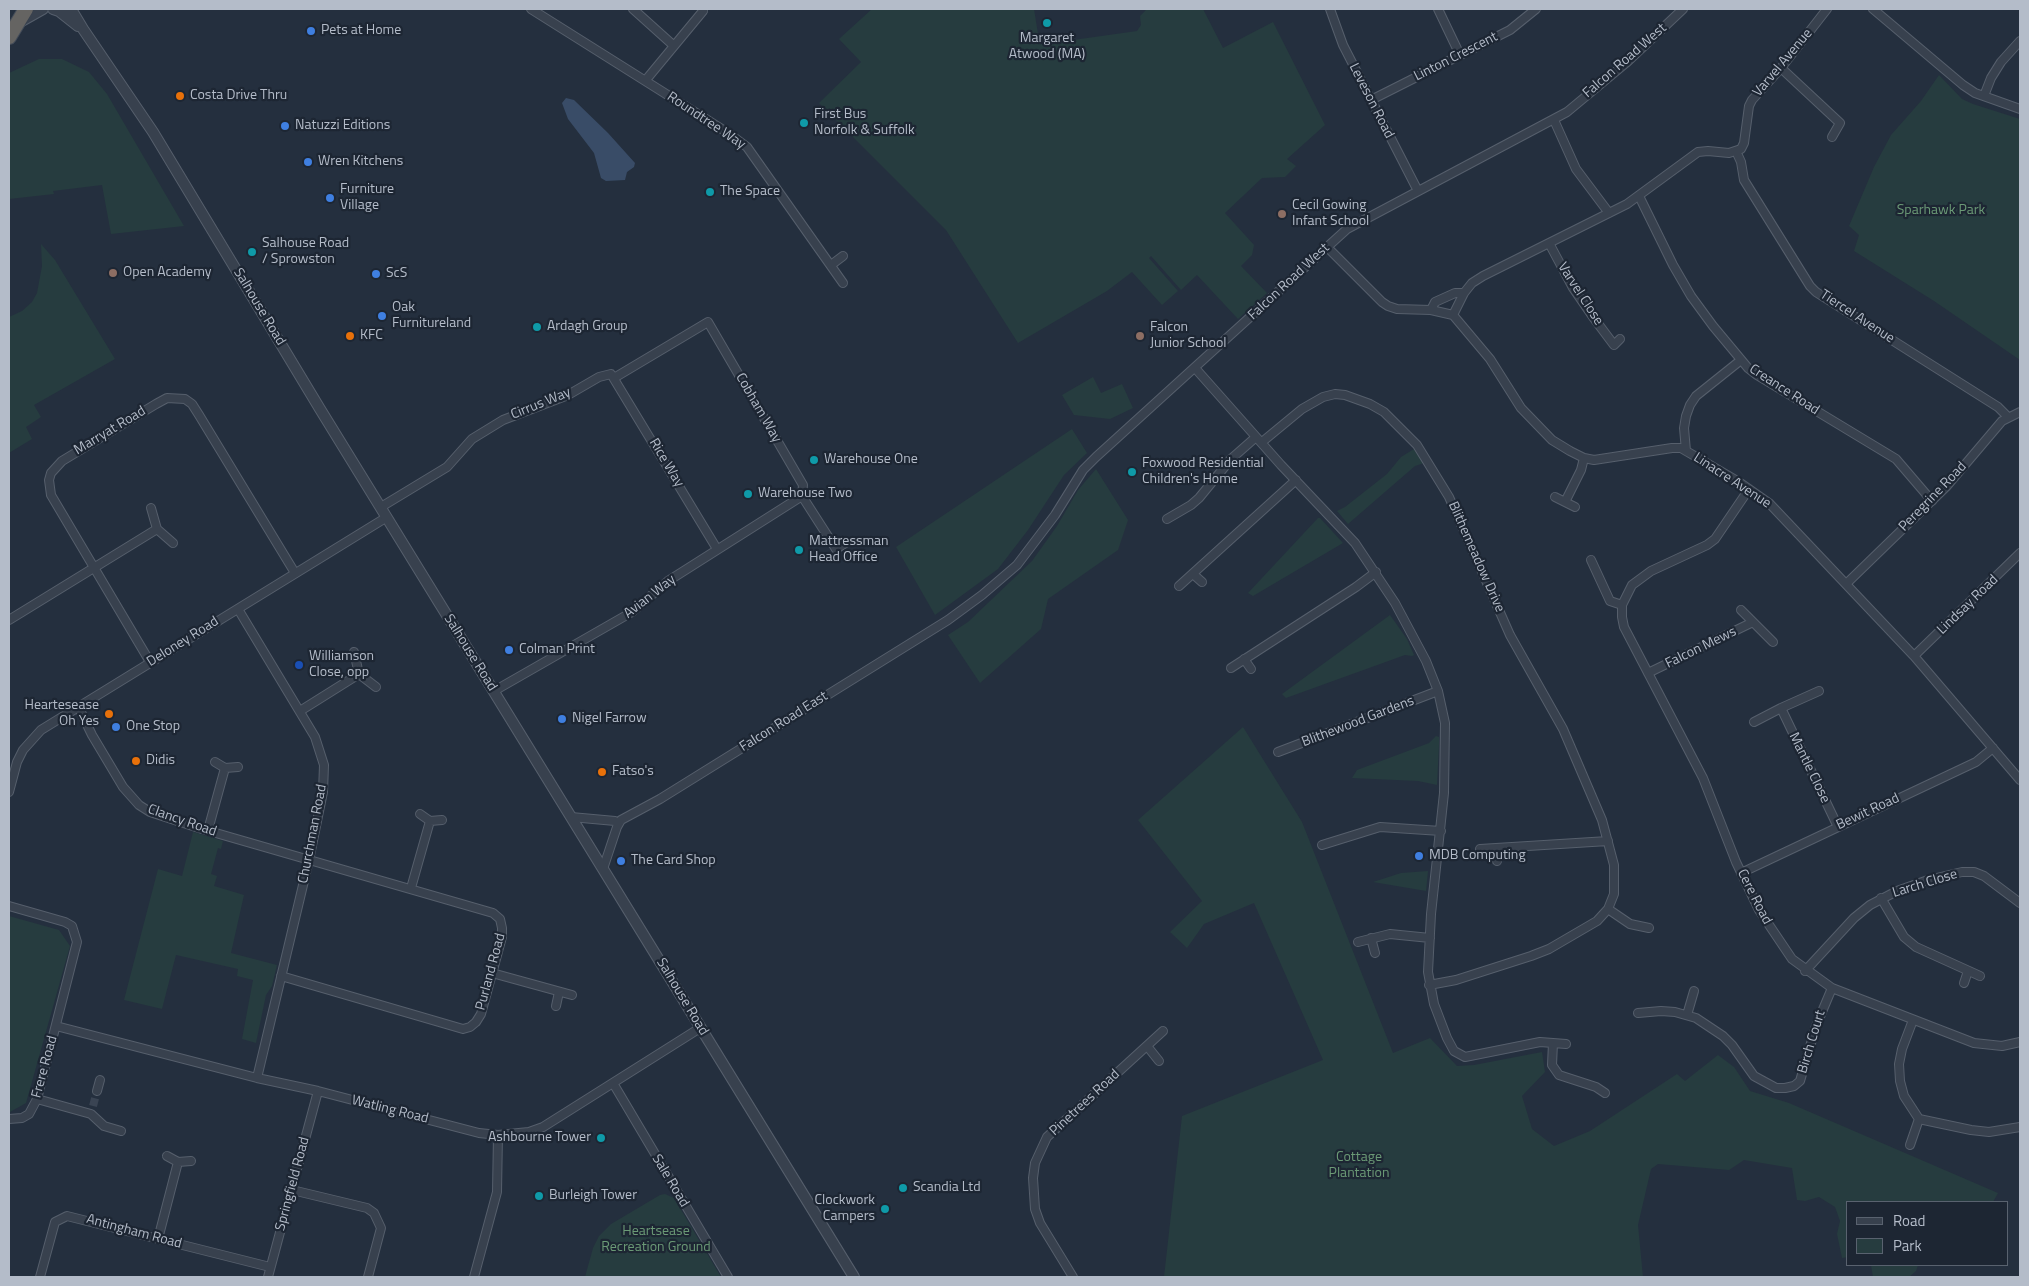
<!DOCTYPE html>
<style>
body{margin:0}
#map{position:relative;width:2029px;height:1286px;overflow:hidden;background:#242f3e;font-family:"Titillium Web",sans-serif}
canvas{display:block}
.frame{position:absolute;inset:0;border:10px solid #b4bcc9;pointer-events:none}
.legend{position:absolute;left:1846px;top:1201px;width:162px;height:65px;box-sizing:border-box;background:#1d2633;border:1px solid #59626f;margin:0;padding:6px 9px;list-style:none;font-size:15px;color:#b4bcc9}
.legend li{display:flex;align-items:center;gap:10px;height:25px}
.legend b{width:25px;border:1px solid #59626f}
</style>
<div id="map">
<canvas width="2029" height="1286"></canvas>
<div class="frame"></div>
<ul class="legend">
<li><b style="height:6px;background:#38414e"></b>Road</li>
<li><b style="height:14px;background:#263c3f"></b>Park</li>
</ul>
</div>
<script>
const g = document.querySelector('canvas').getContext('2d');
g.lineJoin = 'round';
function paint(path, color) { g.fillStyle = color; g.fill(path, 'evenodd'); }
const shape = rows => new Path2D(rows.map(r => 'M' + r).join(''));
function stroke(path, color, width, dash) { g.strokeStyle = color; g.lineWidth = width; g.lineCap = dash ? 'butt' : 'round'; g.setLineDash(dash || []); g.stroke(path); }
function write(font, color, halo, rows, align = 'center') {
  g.font = font + ' "Titillium Web",sans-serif'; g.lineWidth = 4.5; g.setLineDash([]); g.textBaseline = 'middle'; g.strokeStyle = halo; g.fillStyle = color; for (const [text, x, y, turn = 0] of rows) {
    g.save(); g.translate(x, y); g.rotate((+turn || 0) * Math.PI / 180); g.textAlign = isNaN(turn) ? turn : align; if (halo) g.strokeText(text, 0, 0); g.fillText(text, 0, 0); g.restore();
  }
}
paint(shape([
 [872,9,1034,9,1039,40,1061,37,1073,40,1137,31,1141,25,1140,16,1146,10,1203,9,1223,48,1273,22,1325,125,1287,159,1296,166,1285,177,1262,178,1225,213,1254,245,1252,255,1241,266,1267,293,1238,319,1197,275,1181,290,1151,256,1149,258,1178,291,1162,305,1132,272,1107,291,1018,343,946,230,819,103,861,62,839,39],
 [39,59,62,59,89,72,107,94,184,226,111,234,102,185,53,191,54,194,9,199,9,73],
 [1939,75,1962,99,1973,104,2020,119,2020,360,1934,301,1854,251,1859,235,1849,226,1874,167,1891,135,1921,101],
 [41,244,55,260,115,359,34,405,41,417,26,427,32,439,9,453,9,317,22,311,32,302,37,293,42,266],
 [1093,377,1101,393,1122,384,1133,408,1110,419,1074,415,1062,395],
 [1072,429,1087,453,1064,475,1028,530,998,569,935,615,896,547],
 [1414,449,1424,463,1415,466,1348,524,1337,511,1345,507,1387,474,1401,457],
 [1096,469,1128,520,1118,550,1048,599,1041,629,980,683,948,635,968,622,1032,561,1057,526,1078,490],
 [1318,518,1320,518,1343,543,1253,596,1248,593],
 [1390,615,1407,639,1414,655,1412,656,1405,655,1286,698,1282,694],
 [1243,727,1302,822,1393,1053,1430,1038,1457,1066,1474,1065,1542,1052,1545,1072,1522,1096,1532,1129,1554,1146,1590,1131,1677,1074,1685,1081,1718,1055,1734,1067,1750,1091,1789,1103,1998,1193,1993,1202,1848,1202,1848,1257,1842,1258,1837,1234,1840,1221,1835,1207,1819,1197,1805,1201,1797,1200,1792,1168,1744,1160,1729,1170,1658,1164,1651,1169,1638,1225,1643,1277,1164,1277,1182,1116,1323,1060,1254,903,1204,924,1187,948,1170,932,1202,901,1138,820],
 [1436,736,1439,737,1439,745,1437,785,1418,781,1352,778,1357,770,1429,743],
 [193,832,223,841,221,849,218,848,211,874,217,876,214,886,244,895,231,953,277,965,272,986,266,995,256,1043,242,1039,253,980,237,976,238,969,176,955,162,1009,124,1000,158,869,182,876],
 [1428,871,1426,891,1373,882,1401,873],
 [9,916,59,930,70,946,26,1103,10,1112],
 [665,1194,674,1198,721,1277,585,1277,593,1248,599,1236,611,1224,660,1195],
 [1871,1265,1918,1265,1916,1271,1909,1277,1873,1277]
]), '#263c3f');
paint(shape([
 [566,98,574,100,608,133,635,163,634,167,627,172,625,180,606,181,601,178,594,153,568,119,562,103]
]), '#394c67');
stroke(shape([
 [93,1106,97,1091]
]), '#3a4453', 8, [8, 4]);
const minor = shape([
 [531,9,728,133,747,147,843,283],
 [633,9,673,45],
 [1330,9,1343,45,1418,191],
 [1438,9,1460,55],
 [1873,9,1963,85,1975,93,2020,109],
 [1781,68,1840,123,1832,137],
 [645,81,703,11],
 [1984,96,1991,78,2001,62,2020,41],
 [1371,100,1510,30,1536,9],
 [1554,120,1576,169,1609,213],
 [1736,151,1741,162,1744,180,1810,286,1816,292,1998,407,2008,417],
 [1639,196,1673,265,1691,296,1713,326,1748,368,1757,375,1896,459,1932,501],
 [1549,243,1573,288,1593,317,1614,345,1620,339],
 [1327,247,1382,302,1388,306,1397,309,1431,310,1453,315,1490,359,1521,408,1552,440,1570,451,1584,458,1594,460,1672,448,1681,448,1739,482,1769,503,1914,656,2020,780],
 [831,265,843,256],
 [1431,310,1435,302,1455,293,1464,293],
 [1453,315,1464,293,1472,283,1483,276,1627,204,1698,152,1708,151,1729,153,1741,149,1744,143,1749,106,1752,100,1781,68,1827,9],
 [1195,368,1281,465,1355,543,1395,603,1426,661,1438,691,1445,723,1444,793,1431,914,1428,972,1434,1004,1447,1038,1454,1051,1465,1057,1540,1042,1566,1044],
 [614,378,708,322,803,485,802,496],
 [1262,442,1302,409,1323,397,1335,394,1345,395,1370,404,1384,412,1417,445,1449,497,1510,635,1563,729,1602,820,1614,865,1614,894,1608,909,1597,921,1549,949,1531,956,1456,980,1429,985],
 [1686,451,1684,428,1686,416,1690,405,1696,396,1741,360],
 [1749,489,1715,539,1707,545,1651,571,1632,585,1622,605,1622,617,1624,627,1703,778,1736,862,1759,910,1792,959,1832,988,1974,1043,2002,1046,2020,1042],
 [802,496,836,549,847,542],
 [1555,497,1565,502],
 [381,507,447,467,472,439,503,420,568,395,599,377,611,374,717,549],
 [1575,507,1565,502,1581,470,1584,458],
 [151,508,157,529],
 [1167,519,1191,505,1199,498,1231,459,1256,437],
 [1591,560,1610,601,1622,605],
 [1193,574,1202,582],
 [1846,584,1946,487,2002,421,2020,412],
 [1179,586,1296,480],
 [238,609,315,737,324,765,323,792,309,860,257,1078],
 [9,620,157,529,173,543],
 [1753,622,1773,642],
 [354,652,359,674],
 [1914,656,2020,553],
 [1244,659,1251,669],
 [150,662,51,495,49,480,51,473,62,461,156,404,167,398,185,399,192,404,199,415,295,573],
 [1231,668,1356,587,1376,572],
 [1648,673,1753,622,1741,610],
 [494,691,632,612,668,581,802,496],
 [78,706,92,735,123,787,139,805,150,812,202,829,493,913,500,919,502,928,502,937,481,1014,476,1022,470,1027,463,1029,281,976],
 [1781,708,1819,691],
 [300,711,359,674,376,687],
 [1754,722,1781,708,1838,827],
 [1278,752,1438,691],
 [215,762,225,768],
 [9,792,17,762,23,750,41,730,387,517],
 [420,814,430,821],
 [571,817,615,821,619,823],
 [208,830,225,768,238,767],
 [1322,845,1380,827,1441,831],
 [1480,849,1608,841],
 [1496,849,1497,861],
 [603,869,617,827,621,820,660,799,948,620,982,595,1017,565,1055,515,1083,470,1096,457,1347,229,1567,112,1626,63,1683,9],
 [1741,873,1976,762,1993,748],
 [411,888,430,821,442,820],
 [1881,898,1904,937,1916,947,1980,976],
 [9,906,65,922,72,926,77,942,37,1099,29,1114,22,1118,9,1119],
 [1608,909,1630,924,1649,928],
 [1371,938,1375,953],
 [1358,942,1390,934,1430,938],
 [1805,971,1854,918,1870,905,1897,891,1928,880,1962,872,1974,872,1984,876,2020,903],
 [492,973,572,995],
 [1964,983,1968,971],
 [556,1006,559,992],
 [1638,1013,1661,1011,1675,1012,1696,1018,1723,1036,1732,1045,1754,1076,1776,1088,1785,1088,1794,1086,1800,1081,1816,1026,1832,988],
 [1687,1015,1694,991],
 [1913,1020,1902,1049,1899,1064,1900,1081,1904,1096,1919,1119,1971,1130,1989,1132,2020,1127],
 [56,1026,257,1078,318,1091,479,1133,498,1135,529,1132,543,1127,700,1028],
 [1553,1043,1552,1065,1559,1075,1596,1087,1605,1093],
 [1147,1046,1159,1061],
 [613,1083,728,1277],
 [97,1091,100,1080],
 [37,1099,91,1114,104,1126,121,1131],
 [1910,1145,1919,1119],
 [167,1156,178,1162],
 [292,1190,367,1208,374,1213,381,1228,368,1277],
 [158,1239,178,1162,191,1161],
 [40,1277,55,1222,67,1216,270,1267],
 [268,1277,318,1091],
 [474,1277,497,1192,498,1135],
 [1073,1277,1040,1223,1035,1209,1033,1178,1035,1163,1047,1137,1163,1031]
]);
const tertiary = shape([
 [53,9,59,11,78,26],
 [71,9,83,29,153,132,320,409,854,1277],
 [20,22,43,9]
]);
const trunk = shape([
 [9,37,26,9]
]);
stroke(minor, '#565f6c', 10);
stroke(tertiary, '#565f6c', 12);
stroke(trunk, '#434c59', 16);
stroke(minor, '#38414e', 8);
stroke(tertiary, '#38414e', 10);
stroke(trunk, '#656462', 14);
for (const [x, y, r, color] of [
 [1047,23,5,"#0f9aa8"],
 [311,31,5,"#3f7fe0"],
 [180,96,5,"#e8710a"],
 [804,123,5,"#0f9aa8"],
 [285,126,5,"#3f7fe0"],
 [308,162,5,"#3f7fe0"],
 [710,192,5,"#0f9aa8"],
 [330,198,5,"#3f7fe0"],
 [1282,214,5,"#8d6e63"],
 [252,252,5,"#0f9aa8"],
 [113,273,5,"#8d6e63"],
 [376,274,5,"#3f7fe0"],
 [382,316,5,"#3f7fe0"],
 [537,327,5,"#0f9aa8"],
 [350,336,5,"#e8710a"],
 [1140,336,5,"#8d6e63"],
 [814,460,5,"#0f9aa8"],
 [1132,472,5,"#0f9aa8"],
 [748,494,5,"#0f9aa8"],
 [799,550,5,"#0f9aa8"],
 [509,650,5,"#3f7fe0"],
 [299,665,5,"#1a4fb4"],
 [109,714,5,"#e8710a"],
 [562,719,5,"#3f7fe0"],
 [116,727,5,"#3f7fe0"],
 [136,761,5,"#e8710a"],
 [602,772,5,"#e8710a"],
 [1419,856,5,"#3f7fe0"],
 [621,861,5,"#3f7fe0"],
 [601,1138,5,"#0f9aa8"],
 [903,1188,5,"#0f9aa8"],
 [539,1196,5,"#0f9aa8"],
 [885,1209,5,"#0f9aa8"]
]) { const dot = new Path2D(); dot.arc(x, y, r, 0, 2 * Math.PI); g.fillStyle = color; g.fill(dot); stroke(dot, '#1d2633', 2); }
write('14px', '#b4bcc9', '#1d2633', [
 ["Pets at Home",321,31],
 ["Margaret",1047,39,"center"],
 ["Atwood (MA)",1047,55,"center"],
 ["Costa Drive Thru",190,96],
 ["First Bus",814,115],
 ["Norfolk & Suffolk",814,131],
 ["Natuzzi Editions",295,126],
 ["Wren Kitchens",318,162],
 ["Furniture",340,190],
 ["Village",340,206],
 ["The Space",720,192],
 ["Cecil Gowing",1292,206],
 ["Infant School",1292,222],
 ["Salhouse Road",262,244],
 ["/ Sprowston",262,260],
 ["Open Academy",123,273],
 ["ScS",386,274],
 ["Oak",392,308],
 ["Furnitureland",392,324],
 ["Ardagh Group",547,327],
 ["Falcon",1150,328],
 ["Junior School",1150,344],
 ["KFC",360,336],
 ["Warehouse One",824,460],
 ["Foxwood Residential",1142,464],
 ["Children's Home",1142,480],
 ["Warehouse Two",758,494],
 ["Mattressman",809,542],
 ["Head Office",809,558],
 ["Colman Print",519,650],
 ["Williamson",309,657],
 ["Close, opp",309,673],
 ["Heartesease",99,706,"right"],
 ["Oh Yes",99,722,"right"],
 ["Nigel Farrow",572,719],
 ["One Stop",126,727],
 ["Didis",146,761],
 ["Fatso's",612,772],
 ["MDB Computing",1429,856],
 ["The Card Shop",631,861],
 ["Ashbourne Tower",591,1138,"right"],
 ["Scandia Ltd",913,1188],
 ["Burleigh Tower",549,1196],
 ["Clockwork",875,1201,"right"],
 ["Campers",875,1217,"right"]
], 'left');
write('14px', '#b4bcc9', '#1d2633', [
 ["Linton Crescent",1456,57,-27],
 ["Falcon Road West",1625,61,-41],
 ["Varvel Avenue",1783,63,-50],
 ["Leveson Road",1371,101,63],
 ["Roundtree Way",706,121,34],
 ["Falcon Road West",1289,282,-43],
 ["Varvel Close",1580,294,57],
 ["Salhouse Road",259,307,59],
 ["Tiercel Avenue",1857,317,33],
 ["Creance Road",1784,390,33],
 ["Cirrus Way",541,404,-22],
 ["Cobham Way",758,408,60],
 ["Marryat Road",110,431,-31],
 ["Rice Way",666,463,59],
 ["Linacre Avenue",1732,481,33],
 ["Peregrine Road",1933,497,-46],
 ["Blithemeadow Drive",1476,557,66],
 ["Avian Way",650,597,-38],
 ["Lindsay Road",1968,605,-44],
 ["Deloney Road",183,642,-32],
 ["Falcon Mews",1701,648,-26],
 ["Salhouse Road",470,653,58],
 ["Falcon Road East",784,722,-32],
 ["Blithewood Gardens",1358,722,-21],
 ["Mantle Close",1809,768,64],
 ["Bewit Road",1868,812,-25],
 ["Clancy Road",182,821,19],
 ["Churchman Road",313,834,-79],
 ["Larch Close",1925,884,-17],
 ["Cere Road",1754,897,63],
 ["Purland Road",491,972,-75],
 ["Salhouse Road",682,997,59],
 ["Birch Court",1812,1042,-73],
 ["Frere Road",45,1067,-75],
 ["Pinetrees Road",1085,1103,-43],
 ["Watling Road",390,1110,14],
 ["Sale Road",670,1181,59],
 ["Springfield Road",293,1184,-75],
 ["Antingham Road",134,1232,15]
]);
write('14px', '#6b9a76', '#1d2633', [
 ["Sparhawk Park",1941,211],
 ["Cottage",1359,1158],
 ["Plantation",1359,1174],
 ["Heartsease",656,1232],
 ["Recreation Ground",656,1248]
]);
</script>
